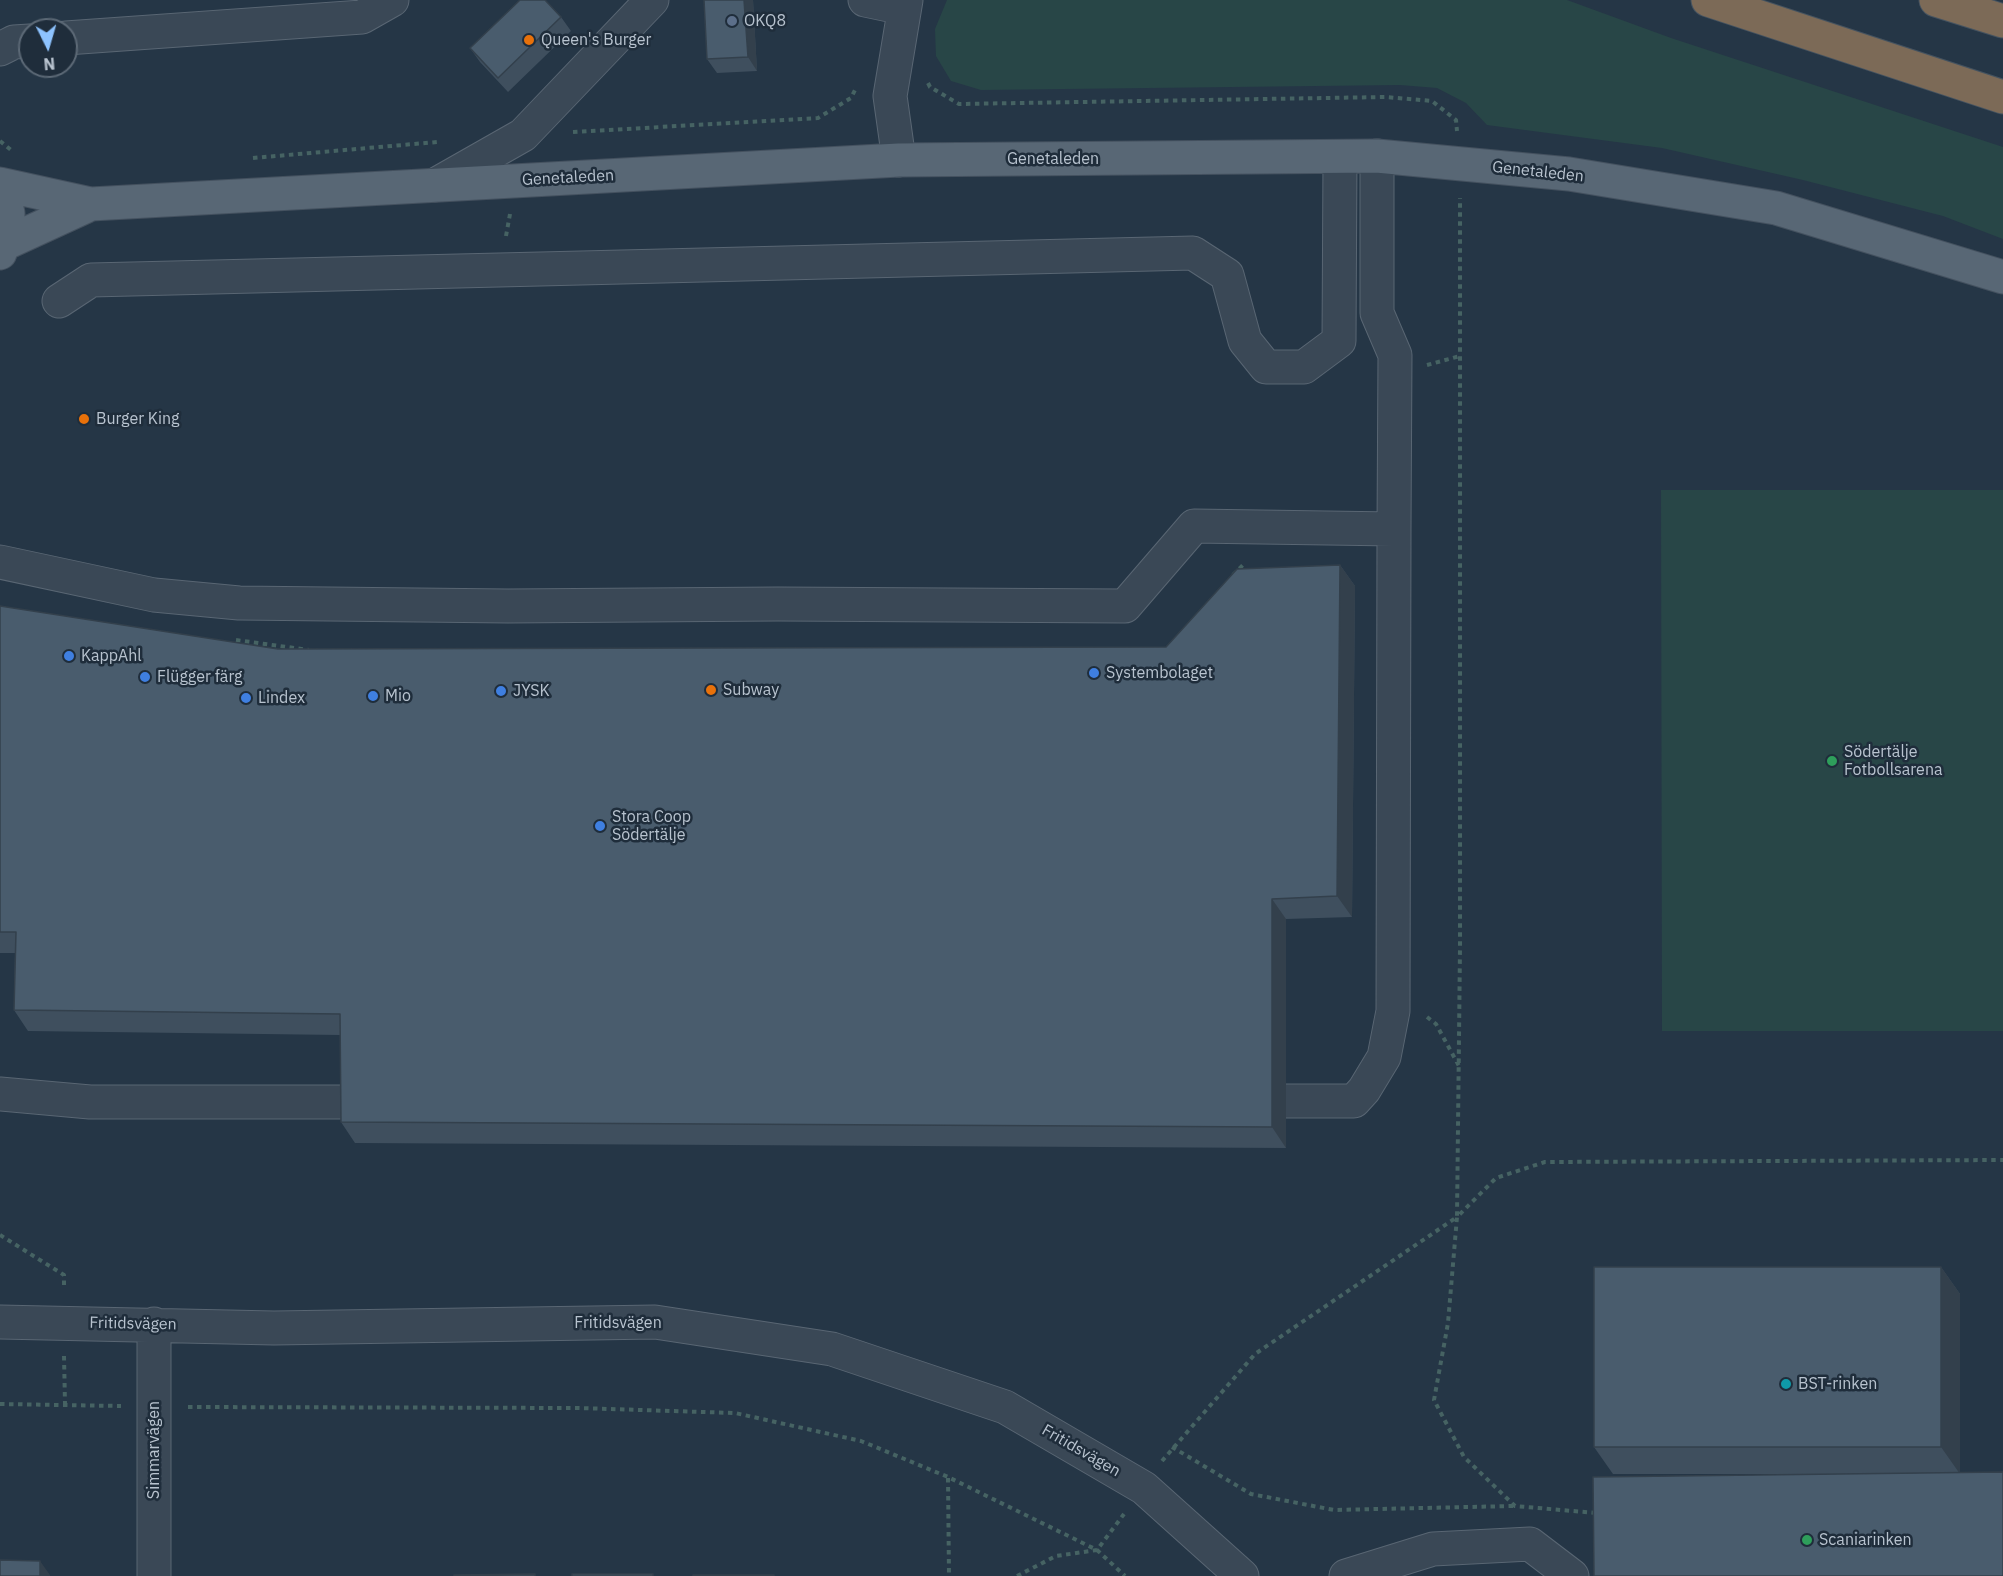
<!DOCTYPE html>
<meta charset="utf-8">
<style>
body{margin:0}
#map{position:relative;width:2003px;height:1576px;overflow:hidden;background:#253646;font-family:"IBM Plex Sans",sans-serif}
canvas{display:block}
.north{position:absolute;left:18px;top:18px;width:60px;height:60px;box-sizing:border-box;background:#1f2d3b;border:2px solid #5c6976;border-radius:50%;rotate:175deg;font-size:16px;font-weight:700;line-height:24px;text-align:center;color:#b8c3cf}
.north::after{content:'';display:block;margin:auto;width:21px;height:27px;background:#8dc3ff;clip-path:polygon(50% 0,100% 100%,50% 72%,0 100%)}
</style>
<div id="map">
<canvas width="2003" height="1576"></canvas>
<div class="north">N</div>
</div>
<script>
const g = document.querySelector('canvas').getContext('2d');
g.lineJoin = 'round';
function paint(path, color) { g.fillStyle = color; g.fill(path, 'evenodd'); }
const shape = rows => new Path2D(rows.map(r => 'M' + r).join(''));
function stroke(path, color, width, dash) { g.strokeStyle = color; g.lineWidth = width; g.lineCap = dash ? 'butt' : 'round'; g.setLineDash(dash || []); g.stroke(path); }
function write(font, color, halo, rows, align = 'center') {
  g.font = font + ' "IBM Plex Sans",sans-serif'; g.lineWidth = 5; g.setLineDash([]); g.textBaseline = 'middle'; g.strokeStyle = halo; g.fillStyle = color; for (const [text, x, y, turn = 0] of rows) {
    g.save(); g.translate(x, y); g.rotate((+turn || 0) * Math.PI / 180); g.textAlign = isNaN(turn) ? turn : align; if (halo) g.strokeText(text, 0, 0); g.fillText(text, 0, 0); g.restore();
  }
}
paint(shape([
 [947,0,1567,0,1671,38,2003,147,2003,239,1943,216,1803,180,1662,148,1487,125,1466,103,1437,88,1400,85,981,90,951,81,936,56,935,29],
 [1661,490,2003,490,2003,1031,1662,1031]
]), '#284647');
const minor = shape([
 [865,0,903,8],
 [66,38,362,17,392,0],
 [0,49,14,42,30,41],
 [899,160,890,96,906,0],
 [435,185,523,135,652,0],
 [59,301,91,280,1193,253,1227,275,1245,341,1266,367,1304,367,1339,341,1340,157],
 [0,562,154,595,239,603,508,606,778,604,1125,606,1194,526,1394,529,1395,355,1377,313,1377,156],
 [0,1094,90,1102,355,1102],
 [1286,1101,1354,1101,1364,1090,1384,1057,1393,1011,1394,529],
 [0,1322,274,1328,655,1322,832,1349,1005,1407,1144,1488,1242,1576],
 [154,1576,154,1324],
 [1346,1576,1433,1549,1530,1544,1572,1576]
]);
const major = shape([
 [0,184,91,204,899,160,1377,156,1569,174,1776,208,2003,277],
 [0,188,8,213,7,229,0,253],
 [4,244,91,204]
]);
const highway = shape([
 [1708,0,2003,97],
 [1936,0,2003,21]
]);
stroke(minor, '#596673', 35);
stroke(major, '#44515f', 35);
stroke(highway, '#455360', 35);
stroke(shape([
 [928,83,930,87,959,104,1386,97,1432,101,1456,120,1457,131],
 [573,132,818,118,851,98,855,90],
 [0,141,11,150],
 [253,158,437,142],
 [506,236,510,214],
 [1427,365,1460,356],
 [1233,575,1244,564],
 [236,640,309,650],
 [1427,1017,1436,1024,1459,1066],
 [0,1235,64,1275,64,1289],
 [64,1356,65,1404],
 [0,1404,121,1406],
 [188,1407,578,1408,735,1413,861,1441,948,1477,1097,1550,1125,1576],
 [1172,1447,1251,1494,1334,1510,1514,1506],
 [1162,1461,1255,1354,1457,1217,1460,948,1460,198],
 [948,1478,949,1576],
 [1596,1513,1515,1506,1464,1457,1434,1400,1448,1323,1457,1217,1496,1178,1545,1162,2003,1160],
 [1017,1576,1056,1556,1097,1550,1124,1514]
]), '#466363', 4, [4.5, 4.5]);
stroke(minor, '#3a4856', 33);
stroke(major, '#586775', 33);
stroke(highway, '#7c6a57', 33);
paint(shape([
 [753,0,757,71,717,73,707,59],
 [561,17,571,31,508,92,480,62,470,48],
 [1340,565,1355,586,1352,917,1286,919,1286,1148,355,1143,341,1122,340,1035,28,1031,14,1010,15,953,0,953,0,606,278,649,1166,647],
 [1941,1267,1960,1294,1960,1473,1851,1474,1613,1474,1594,1447]
]), '#3f4f5e');
paint(shape([
 [744,0,753,0,757,71,748,57],
 [1340,565,1355,586,1352,917,1337,896],
 [1272,899,1286,919,1286,1148,1272,1127],
 [1941,1267,1960,1294,1960,1474,1941,1447],
 [40,1561,50,1575,50,1576,40,1576]
]), '#33404c');
const building = shape([
 [520,0,545,0,561,17,498,78,470,48,520,0],
 [704,0,744,0,748,57,707,59,704,0],
 [1340,565,1337,896,1272,899,1272,1127,341,1122,340,1014,14,1010,16,932,0,932,0,606,278,649,1166,647,1237,569,1340,565],
 [1594,1267,1941,1267,1941,1447,1594,1447,1594,1267],
 [2003,1472,2003,1576,1594,1576,1593,1477,2003,1472],
 [0,1560,40,1561,40,1576,0,1576,0,1560],
 [535,1574,535,1576,454,1576,454,1575,535,1574],
 [572,1574,653,1574,653,1576,572,1576,572,1574],
 [693,1575,774,1575,774,1576,693,1576,693,1575]
]);
paint(building, '#495c6d');
stroke(building, '#33404c', 1.5);
for (const [x, y, r, color] of [
 [732,21,6,"#5c6f8a"],
 [529,40,6,"#e8710a"],
 [84,419,6,"#e8710a"],
 [69,656,6,"#3f7fe0"],
 [1094,673,6,"#3f7fe0"],
 [145,677,6,"#3f7fe0"],
 [711,690,6,"#e8710a"],
 [501,691,6,"#3f7fe0"],
 [373,696,6,"#3f7fe0"],
 [246,698,6,"#3f7fe0"],
 [1832,761,6,"#2e9e5b"],
 [600,826,6,"#3f7fe0"],
 [1786,1384,6,"#0f9aa8"],
 [1807,1540,6,"#2e9e5b"]
]) { const dot = new Path2D(); dot.arc(x, y, r, 0, 2 * Math.PI); g.fillStyle = color; g.fill(dot); stroke(dot, '#1f2d3b', 2); }
write('16px', '#b8c3cf', '#1f2d3b', [
 ["OKQ8",744,21],
 ["Queen's Burger",541,40],
 ["Burger King",96,419],
 ["KappAhl",81,656],
 ["Systembolaget",1106,673],
 ["Flügger färg",157,677],
 ["Subway",723,690],
 ["JYSK",513,691],
 ["Mio",385,696],
 ["Lindex",258,698],
 ["Södertälje",1844,752],
 ["Fotbollsarena",1844,770],
 ["Stora Coop",612,817],
 ["Södertälje",612,835],
 ["BST-rinken",1798,1384],
 ["Scaniarinken",1819,1540]
], 'left');
write('16px', '#b8c3cf', '#1f2d3b', [
 ["Genetaleden",1053,159],
 ["Genetaleden",1538,172,6],
 ["Genetaleden",568,178,-3],
 ["Fritidsvägen",618,1323],
 ["Fritidsvägen",133,1324,1],
 ["Simmarvägen",154,1450,-90],
 ["Fritidsvägen",1081,1451,30]
]);
</script>
